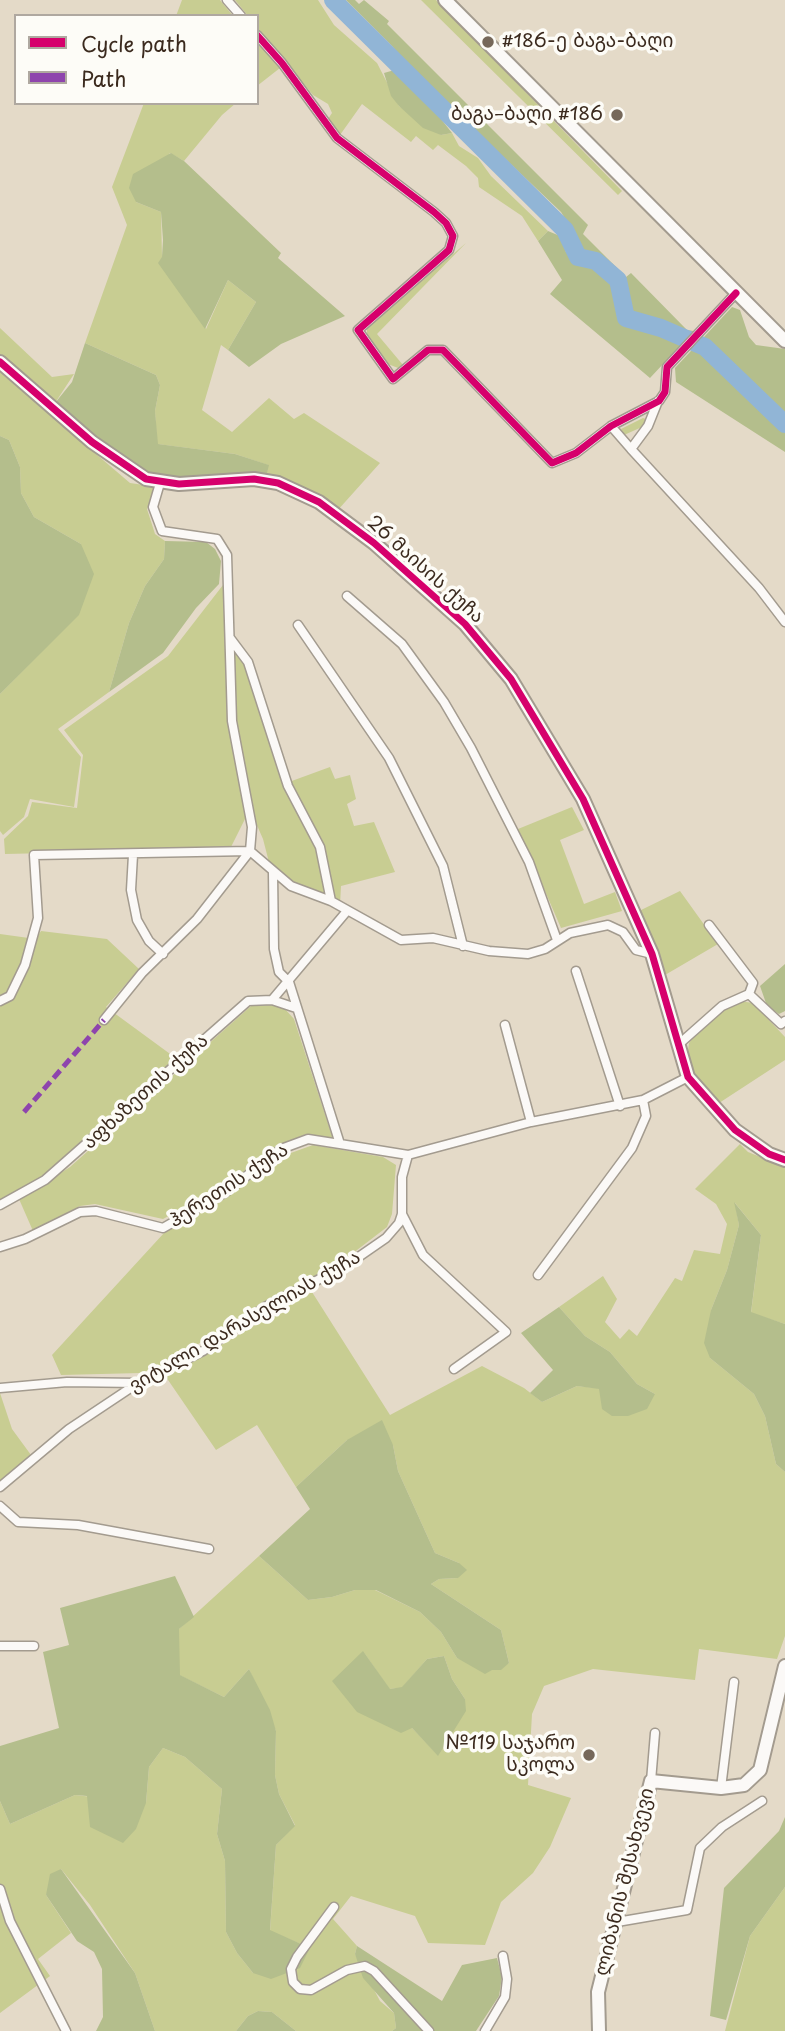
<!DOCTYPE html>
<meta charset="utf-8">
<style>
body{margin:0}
#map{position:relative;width:785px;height:2031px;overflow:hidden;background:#e4dac8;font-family:"Playpen Sans",sans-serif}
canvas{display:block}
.legend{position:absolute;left:14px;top:14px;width:245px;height:91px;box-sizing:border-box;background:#fdfcf7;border:2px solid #afa8a0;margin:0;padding:9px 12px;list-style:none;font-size:21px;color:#3b2a1e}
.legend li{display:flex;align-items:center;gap:14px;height:35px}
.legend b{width:35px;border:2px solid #afa8a0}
</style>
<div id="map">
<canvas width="785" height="2031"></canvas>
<ul class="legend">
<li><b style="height:9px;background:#d6006c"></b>Cycle path</li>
<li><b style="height:9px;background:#8e44ad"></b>Path</li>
</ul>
</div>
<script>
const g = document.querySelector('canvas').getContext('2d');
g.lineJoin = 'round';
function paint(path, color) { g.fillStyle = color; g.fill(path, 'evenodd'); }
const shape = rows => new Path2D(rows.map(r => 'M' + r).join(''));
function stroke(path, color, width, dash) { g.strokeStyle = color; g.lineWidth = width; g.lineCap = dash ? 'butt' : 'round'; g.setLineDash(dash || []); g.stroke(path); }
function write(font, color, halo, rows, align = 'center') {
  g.font = font + ' "Playpen Sans","Noto Sans Georgian",sans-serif'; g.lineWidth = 7; g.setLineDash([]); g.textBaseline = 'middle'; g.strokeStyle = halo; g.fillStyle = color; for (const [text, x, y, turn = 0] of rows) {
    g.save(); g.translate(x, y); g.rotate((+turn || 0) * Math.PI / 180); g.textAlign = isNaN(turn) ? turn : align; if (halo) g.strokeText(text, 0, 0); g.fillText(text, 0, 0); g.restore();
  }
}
paint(shape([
 [182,0,220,0,233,16,176,16],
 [235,0,318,0,334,25,377,63,399,106,441,135,452,133,459,146,478,158,491,176,548,231,538,241,522,216,479,187,478,178,466,166,438,145,433,150,416,136,411,142,362,104,340,135,328,119,332,113,328,104,313,95,257,28,257,16,248,16],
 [421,0,436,0,622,191,618,195],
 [257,42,280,68,257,86],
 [144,103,236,103,222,115,184,161,170,153,136,202,161,212,162,257,206,329,228,280,256,302,228,350,221,345,202,410,232,432,269,398,294,419,304,413,380,463,337,511,266,477,268,465,235,454,157,444,155,411,160,385,156,375,85,343,127,225,112,187],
 [466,243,377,334,403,365,398,368,388,364,367,340,367,328],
 [0,328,52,377,74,374,55,403,0,354],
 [0,372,130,483,157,487,147,509,155,534,165,541,164,559,145,586,129,623,109,692,58,729,81,757,74,807,30,799,24,817,3,835,0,831,0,694,52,641,81,544,34,517,21,493,20,467,9,440,0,436],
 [643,418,646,419,642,427,624,435,621,429],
 [223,585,233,585,233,635,248,655,259,682,276,764,282,762,289,782,330,767,335,779,350,775,356,799,347,804,354,826,374,822,395,872,341,886,340,905,317,891,278,877,271,870,263,839,252,814,246,817,230,849,5,854,4,839,28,816,32,802,77,808,83,755,64,730,168,656],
 [572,807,584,830,560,840,584,904,615,892,622,911,561,928,518,829],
 [680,891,718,944,665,975,639,911],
 [41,931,107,939,139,969,106,1007,177,1059,44,1177,0,1200,0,934,36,939],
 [739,1001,753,1003,785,1037,785,1060,716,1105,695,1083,687,1057,689,1043,704,1022],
 [274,1005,285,1009,294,1019,333,1139,306,1134,274,1148,227,1185,163,1219,95,1204,80,1206,33,1231,19,1199,70,1167,251,1006],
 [740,1144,748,1152,785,1167,785,1324,751,1313,761,1235,735,1203,739,1225,727,1270,711,1310,710,1358,754,1394,765,1416,776,1464,785,1472,785,1636,777,1659,699,1649,695,1680,593,1669,544,1686,532,1714,528,1785,571,1798,550,1847,533,1873,501,1902,485,1945,428,1943,415,1916,351,1896,333,1919,357,1946,355,1954,380,2001,394,2013,396,2028,392,2031,296,2031,272,2012,258,2011,248,2016,236,2031,155,2031,135,1973,90,1905,61,1869,46,1895,71,1933,38,1959,50,1976,0,2013,0,1801,10,1824,75,1795,146,1803,149,1767,163,1748,185,1757,222,1789,217,1834,225,1861,226,1932,237,1953,253,1973,310,1948,270,1931,276,1845,295,1825,279,1794,275,1775,276,1731,249,1669,224,1697,179,1675,179,1629,259,1556,308,1600,332,1597,355,1590,375,1590,420,1612,441,1632,457,1658,492,1670,509,1663,501,1630,431,1584,439,1579,458,1578,459,1563,435,1553,398,1471,393,1445,347,1440,296,1487,257,1425,216,1450,166,1377,312,1292,390,1415,482,1366,524,1388,542,1402,577,1386,655,1394,637,1384,610,1352,585,1336,559,1307,603,1276,617,1299,605,1322,620,1339,629,1329,637,1336,675,1278,682,1281,694,1250,720,1254,727,1224,716,1204,695,1189],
 [363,1651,389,1689,402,1688,427,1659,444,1656,452,1679,465,1699,438,1755,412,1728],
 [313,1145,383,1157,396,1165,392,1214,387,1227,344,1260,160,1366,141,1373,61,1375,52,1355,164,1233,218,1203,277,1158],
 [0,1393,12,1429,31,1455,0,1482],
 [785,1887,785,2031,725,2031,750,1936]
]), '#c8cd92');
paint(shape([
 [346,0,355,0,359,4,364,0,389,21,387,24,588,225,583,234,626,277,631,273,687,330,694,331,650,378,550,294,562,280,538,241,548,231,560,236,566,252,585,263,580,243,561,212,497,151,432,96,392,46],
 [398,69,427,101,452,133,441,135,423,128,399,106,391,96,384,73],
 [171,153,184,161,281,253,278,258,345,316,281,344,249,367,228,350,256,302,228,280,205,329,158,263,162,257,163,240,161,212,136,202,129,188,133,174],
 [732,307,740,310,749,337,756,345,785,349,785,452,676,382,675,368],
 [85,343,156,375,160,385,155,411,158,444,235,454,269,465,266,477,153,476,128,465,55,403,72,382],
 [0,436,9,440,20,467,21,493,34,517,81,544,94,574,79,615,0,694],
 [165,541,206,542,215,549,221,561,219,584,196,608,163,653,109,692,129,623,145,586,164,559],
 [785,964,785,1011,779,1014,767,1006,760,986],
 [734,1202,761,1235,751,1312,785,1324,785,1472,776,1464,765,1416,754,1394,710,1358,704,1343,711,1310,727,1270,739,1225],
 [559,1307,585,1336,610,1352,637,1384,655,1394,647,1409,628,1416,612,1416,602,1409,599,1389,577,1386,542,1402,530,1393,553,1370,521,1333],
 [382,1420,393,1445,398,1471,435,1553,459,1563,467,1570,458,1578,439,1579,431,1584,501,1630,509,1663,501,1670,492,1670,485,1674,457,1658,441,1632,420,1612,376,1590,355,1590,332,1597,308,1600,259,1556,310,1509,296,1487,347,1440],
 [175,1576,194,1617,179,1629,180,1675,224,1697,249,1669,270,1710,276,1731,275,1775,279,1794,295,1826,276,1845,270,1930,310,1948,300,1968,271,1979,253,1973,237,1953,226,1932,225,1861,217,1834,222,1789,185,1757,163,1748,149,1767,146,1803,136,1829,123,1843,90,1827,87,1796,75,1795,10,1824,0,1801,0,1746,59,1728,43,1652,69,1645,60,1608],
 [363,1651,390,1689,402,1687,427,1659,444,1656,452,1679,465,1699,466,1711,438,1756,412,1728,401,1733,357,1712,332,1681],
 [785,1817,785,1887,750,1936,726,2020,710,2016,724,1888,779,1831],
 [61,1869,135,1973,155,2031,96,2031,103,2017,102,1969,94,1952,77,1941,46,1895,50,1874],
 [357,1946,442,2001,462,1965,497,1958,502,1977,499,1996,476,2031,392,2031,396,2028,394,2013,363,1978,355,1954],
 [258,2011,272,2012,296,2031,236,2031,248,2016]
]), '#b4be8c');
stroke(shape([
 [333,0,565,230,578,257,596,261,618,280,626,318,661,328,705,347,785,424]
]), '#91b5d6', 18);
const street = shape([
 [227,0,241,16],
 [257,35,282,63,337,138,434,212,446,223,453,236,449,250,358,330,393,379,428,350,443,350,552,463,576,453,611,426,659,401,665,392,667,367,736,293],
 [658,401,648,426,631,449,759,588,785,622],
 [611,426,631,449],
 [160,483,153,507,162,531,217,539,227,555,232,721,252,827,250,851],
 [347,596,402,644,444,702,471,748,529,862,557,940],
 [298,625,389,758,443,866,463,946],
 [230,638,248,662,288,786,320,847,331,901],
 [250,851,291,886,331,901,401,940,433,938,489,951,528,954,545,949,570,933,608,925,623,932,636,950,652,954],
 [133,855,131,890,137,920,149,941,163,954],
 [273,873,274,949,279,972,289,982,340,1144,408,1155,531,1122,643,1100,688,1077],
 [709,925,753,983,749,994],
 [576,971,620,1106],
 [749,994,781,1024,785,1021],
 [272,1000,347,911],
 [0,1001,10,996,25,965,38,918,34,855,250,851],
 [104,1020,142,973,197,919,250,851],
 [505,1025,531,1122],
 [678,1045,722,1006,749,994],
 [0,1205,45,1180,248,1001,272,1000,296,1008],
 [402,1214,423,1255,506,1332,454,1369],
 [0,1247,25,1239,80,1212,96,1211,163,1228,226,1192,281,1149,308,1139,340,1144],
 [538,1275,632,1148,646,1116,643,1100],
 [0,1388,67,1382,138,1383],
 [0,1487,69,1429,138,1383,203,1351,265,1307,347,1265,386,1238,399,1223,402,1214,402,1177,408,1155],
 [0,1506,18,1522,78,1525,209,1549],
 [0,1646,34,1646],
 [651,1781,655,1733],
 [721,1788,734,1682],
 [0,1889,10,1921,66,2031],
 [334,1907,297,1957,291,1969,293,1982,300,1989,311,1990,347,1970,365,1966,374,1971,429,2031],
 [617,1922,687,1910,700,1848,722,1827,762,1801],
 [485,2031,505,1997,507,1979,503,1956]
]);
const secondary = shape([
 [445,0,785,341],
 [0,362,92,442,146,479,179,484,254,479,278,483,319,502,374,543,465,624,511,679,583,799,652,954,688,1077,735,1130,769,1154,785,1160],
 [599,2031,598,1992,651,1781,721,1788,744,1785,760,1770,785,1666]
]);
stroke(street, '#a39b8f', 11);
stroke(secondary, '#a39b8f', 16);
stroke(street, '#fbf9f7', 8);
stroke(secondary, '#fbf9f7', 12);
stroke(shape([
 [24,1112,104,1020]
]), '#8e44ad', 5, [10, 5]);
stroke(shape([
 [257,35,282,63,337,138,434,212,446,223,453,236,449,250,358,330,393,379,428,350,443,350,552,463,576,453,611,426,659,401,665,392,667,367,736,293],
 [0,362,92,442,146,479,179,484,254,479,278,483,319,502,374,543,465,624,511,679,583,799,652,954,688,1077,735,1130,769,1154,785,1160]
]), '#d6006c', 7);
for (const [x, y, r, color] of [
 [488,42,7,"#76685a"],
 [617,115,7,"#76685a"],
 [589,1755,7,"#76685a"]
]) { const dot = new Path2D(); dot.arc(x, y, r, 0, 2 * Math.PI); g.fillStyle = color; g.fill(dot); stroke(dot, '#fdfcf7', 2.5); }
write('19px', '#3b2a1e', '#fdfcf7', [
 ["#186-ე ბაგა-ბაღი",502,42,"left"],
 ["ბაგა–ბაღი #186",603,115],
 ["№119 საჯარო",575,1744],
 ["სკოლა",575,1766]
], 'right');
write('19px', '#3b2a1e', '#fdfcf7', [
 ["26 მაისის ქუჩა",425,570,42],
 ["აფხაზეთის ქუჩა",146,1092,-42],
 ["ჰერეთის ქუჩა",229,1186,-33],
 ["ვიტალი დარასელიას ქუჩა",245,1322,-30],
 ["ლიბანის შესახვევი",625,1882,-76]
]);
</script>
